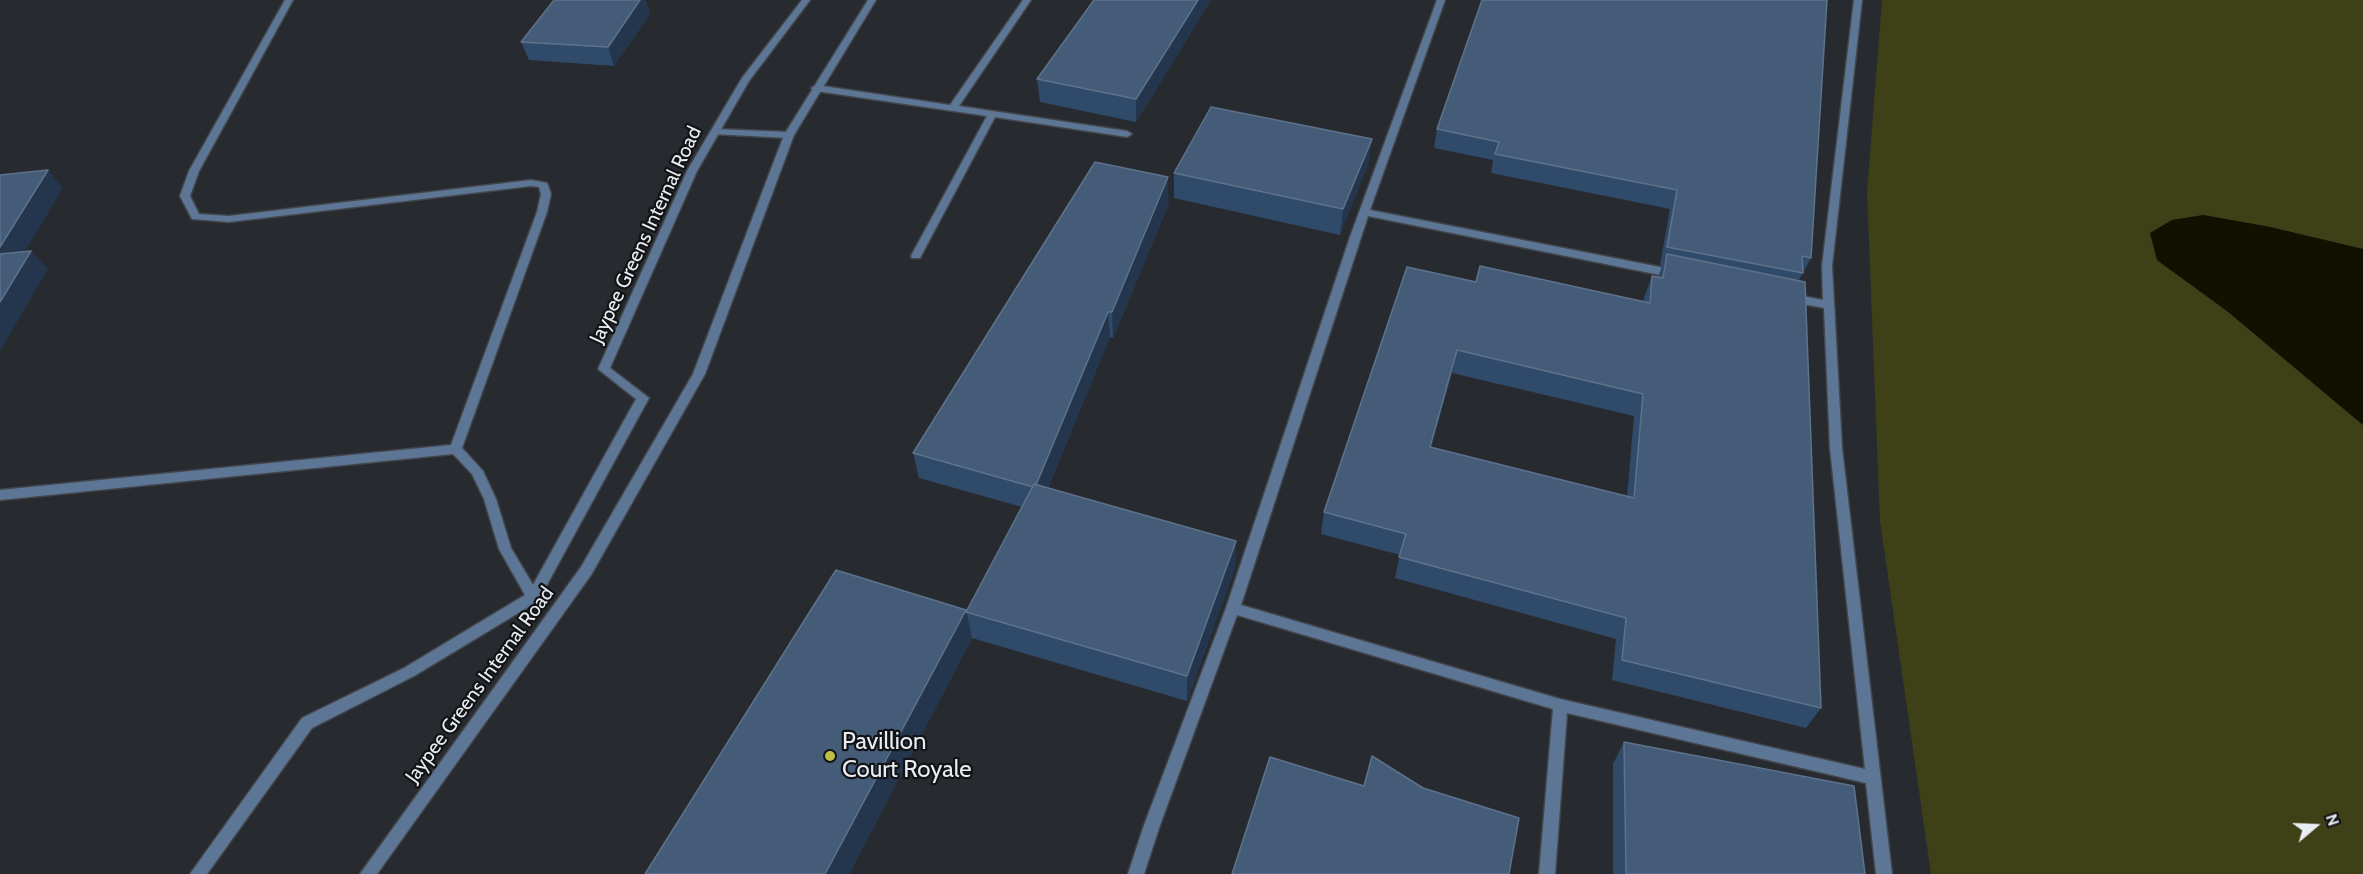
<!DOCTYPE html>
<style>
body{margin:0}
#map{position:relative;width:2363px;height:874px;overflow:hidden;background:#272b30;font-family:Cabin,sans-serif}
canvas{display:block}
.north{position:absolute;left:2285px;top:796px;width:60px;height:60px;-webkit-text-stroke:4px #111316;paint-order:stroke;rotate:71deg;font-size:16px;font-weight:700;line-height:24px;text-align:center;color:#e9ecf0}
.north::after{content:'';display:block;margin:auto;width:21px;height:27px;background:#e9ecf0;clip-path:polygon(50% 0,100% 100%,50% 72%,0 100%)}
</style>
<div id="map">
<canvas width="2363" height="874"></canvas>
<div class="north">N</div>
</div>
<script>
const g = document.querySelector('canvas').getContext('2d');
g.lineJoin = 'round';
function paint(path, color) { g.fillStyle = color; g.fill(path, 'evenodd'); }
const shape = rows => new Path2D(rows.map(r => 'M' + r).join(''));
function stroke(path, color, width, dash) { g.strokeStyle = color; g.lineWidth = width; g.lineCap = dash ? 'butt' : 'round'; g.setLineDash(dash || []); g.stroke(path); }
function write(font, color, halo, rows, align = 'center') {
  g.font = font + ' Cabin,sans-serif'; g.lineWidth = 4.5; g.setLineDash([]); g.textBaseline = 'middle'; g.strokeStyle = halo; g.fillStyle = color; for (const [text, x, y, turn = 0] of rows) {
    g.save(); g.translate(x, y); g.rotate((+turn || 0) * Math.PI / 180); g.textAlign = isNaN(turn) ? turn : align; if (halo) g.strokeText(text, 0, 0); g.fillText(text, 0, 0); g.restore();
  }
}
paint(shape([
 [1882,0,2363,0,2363,249,2270,227,2203,215,2157,260,2227,311,2363,425,2363,874,1931,874,1880,521,1867,192]
]), '#3e4018');
paint(shape([
 [2203,215,2270,227,2363,249,2363,425,2227,311,2157,260,2150,233,2172,220]
]), '#110');
const lane = shape([
 [1023,0,1031,0,959,106,1127,131,1132,134,1127,137,995,117,921,256,920,258,912,258,911,256,987,116,816,91,811,88,816,85,950,105,1023,0],
 [715,129,789,132,794,135,789,138,712,134,712,130,715,129]
]);
const street = shape([
 [285,0,293,0,199,171,190,196,199,214,229,216,531,180,547,183,548,185,551,194,547,212,462,448,483,471,496,499,511,548,533,585,636,399,598,369,687,171,742,78,802,0,810,0,749,81,697,171,610,368,649,398,538,601,414,676,312,728,207,874,190,874,302,718,404,668,525,595,499,549,484,499,472,474,453,454,0,500,0,490,451,445,537,212,541,194,539,187,531,186,229,222,192,219,180,196,189,171,285,0],
 [868,0,876,0,794,135,705,374,591,575,377,874,360,874,581,567,693,374,784,135,868,0],
 [1437,0,1445,0,1370,210,1675,270,1680,274,1675,278,1368,216,1241,605,1560,699,1865,769,1830,448,1824,308,1792,302,1787,298,1792,294,1823,300,1822,266,1854,0,1862,0,1832,266,1842,448,1892,874,1876,874,1866,783,1567,713,1555,874,1539,874,1553,709,1237,615,1159,828,1144,874,1128,874,1143,828,1226,608,1350,237,1437,0]
]);
stroke(lane, '#42464b', 3);
stroke(street, '#42464b', 3);
paint(lane, '#5d7696');
paint(street, '#5d7696');
paint(shape([
 [554,0,645,0,650,14,614,66,529,60,521,42],
 [1211,0,1136,122,1040,102,1037,79],
 [1482,0,1811,258,1799,280,1821,708,1806,728,1612,680,1616,639,1395,578,1400,555,1321,534,1324,512,1476,282,1644,302,1644,298,1652,276,1658,277,1662,266,1660,265,1670,209,1491,173,1493,160,1434,148,1437,129],
 [1452,373,1634,416,1627,497,1431,448],
 [1372,139,1368,164,1340,235,1174,198,1174,173],
 [1169,203,1113,338,1110,337,1048,488,1236,541,1235,568,1187,701,972,638,849,874,645,874,966,612,1022,507,919,478,913,453],
 [1624,742,1865,874,1613,874,1613,764]
]), '#304a6a');
paint(shape([
 [640,0,645,0,650,14,614,66,608,47],
 [1198,0,1211,0,1136,122,1136,99],
 [1372,139,1368,164,1340,235,1343,209],
 [48,170,63,188,12,273,0,260,0,247],
 [1168,177,1169,203,1113,338,1112,312],
 [31,251,48,269,0,351,0,302],
 [1108,312,1110,337,1038,512,1035,487],
 [1457,350,1452,373,1425,470,1430,447],
 [1236,541,1235,568,1187,701,1187,676],
 [966,610,972,638,849,874,825,874]
]), '#24364d');
const building = shape([
 [554,0,640,0,608,47,521,42,554,0],
 [1094,0,1198,0,1136,99,1037,79,1094,0],
 [1482,0,1827,0,1811,258,1802,256,1803,273,1667,247,1677,190,1495,154,1499,142,1437,129,1482,0],
 [1211,107,1372,139,1343,209,1174,173,1211,107],
 [1095,162,1168,177,1112,312,1108,312,1036,485,1034,484,1033,487,913,453,1095,162],
 [48,170,0,247,0,175,48,170],
 [31,251,0,302,0,254,31,251],
 [1667,254,1805,282,1821,708,1622,660,1626,618,1399,557,1406,534,1324,512,1407,267,1476,282,1480,266,1650,303,1652,276,1663,278,1667,254],
 [1457,350,1643,394,1634,498,1430,447,1457,350],
 [1034,484,1236,541,1187,676,966,612,1034,484],
 [836,570,966,610,825,874,645,874,836,570],
 [1624,742,1854,786,1865,874,1626,874,1624,742],
 [1372,756,1423,788,1519,818,1509,874,1232,874,1270,757,1364,786,1372,756]
]);
paint(building, '#445c78');
stroke(building, '#5e728b', 1.5);
for (const [x, y, r, color] of [
 [830,756,6,"#bcbf44"]
]) { const dot = new Path2D(); dot.arc(x, y, r, 0, 2 * Math.PI); g.fillStyle = color; g.fill(dot); stroke(dot, '#111316', 2); }
write('20px', '#e9ecf0', '#111316', [
 ["Jaypee Greens Internal Road",646,235,-65],
 ["Jaypee Greens Internal Road",480,685,-54]
]);
write('24px', '#e9ecf0', '#111316', [
 ["Pavillion",842,742],
 ["Court Royale",842,770]
], 'left');
</script>
